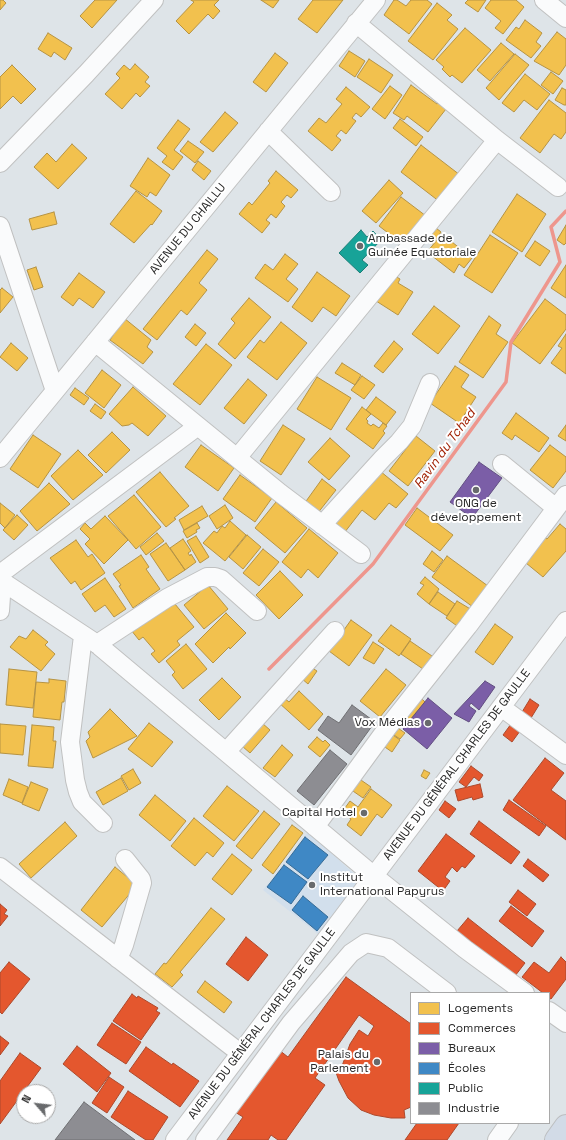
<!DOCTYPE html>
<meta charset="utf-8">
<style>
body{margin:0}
#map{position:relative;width:566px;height:1140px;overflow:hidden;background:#dee4e8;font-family:"Space Grotesk",sans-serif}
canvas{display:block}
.legend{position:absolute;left:410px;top:992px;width:140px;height:132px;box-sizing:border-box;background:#fff;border:1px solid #a9a9a9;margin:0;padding:5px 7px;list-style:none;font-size:12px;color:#292929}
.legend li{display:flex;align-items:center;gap:8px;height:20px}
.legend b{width:20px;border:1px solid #a9a9a9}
.north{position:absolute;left:16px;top:1084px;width:40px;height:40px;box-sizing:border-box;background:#fff;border:1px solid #a9a9a9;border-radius:50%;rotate:298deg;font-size:11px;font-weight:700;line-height:16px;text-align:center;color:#292929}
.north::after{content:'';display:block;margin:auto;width:14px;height:18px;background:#686a6c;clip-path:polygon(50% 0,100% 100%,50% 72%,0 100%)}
</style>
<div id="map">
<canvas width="566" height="1140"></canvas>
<ul class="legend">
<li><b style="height:11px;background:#f2c14e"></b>Logements</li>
<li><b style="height:11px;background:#e4572e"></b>Commerces</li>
<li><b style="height:11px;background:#7b5ea7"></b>Bureaux</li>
<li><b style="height:11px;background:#3f88c5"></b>Écoles</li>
<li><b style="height:11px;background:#17a398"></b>Public</li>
<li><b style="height:11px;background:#8d8d92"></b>Industrie</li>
</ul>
<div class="north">N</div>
</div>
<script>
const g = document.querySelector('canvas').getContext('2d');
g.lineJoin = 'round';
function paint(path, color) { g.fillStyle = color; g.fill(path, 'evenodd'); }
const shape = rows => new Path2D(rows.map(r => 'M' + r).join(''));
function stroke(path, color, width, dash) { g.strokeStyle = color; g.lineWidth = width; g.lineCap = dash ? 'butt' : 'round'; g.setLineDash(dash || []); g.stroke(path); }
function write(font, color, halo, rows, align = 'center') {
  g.font = font + ' "Space Grotesk",sans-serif'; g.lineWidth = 4; g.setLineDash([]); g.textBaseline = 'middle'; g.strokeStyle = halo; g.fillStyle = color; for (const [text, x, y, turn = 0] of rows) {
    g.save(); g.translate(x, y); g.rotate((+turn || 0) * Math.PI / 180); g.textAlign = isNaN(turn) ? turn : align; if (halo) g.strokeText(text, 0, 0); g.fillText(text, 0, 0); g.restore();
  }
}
paint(shape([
 [308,832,361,880,318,934,263,890]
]), '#d2dfec');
const homes = shape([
 [0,0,3,0,6,3,0,10,0,0],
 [95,0,117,0,92,28,80,16,95,0],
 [191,0,219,0,214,5,220,11,213,19,208,14,189,34,176,21,194,2,191,0],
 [261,0,279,0,273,8,261,0],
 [313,0,343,0,317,33,298,19,313,0],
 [394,0,397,0,406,6,411,0,427,0,432,4,409,34,384,15,394,0],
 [468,0,486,0,478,12,465,3,468,0],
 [491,0,516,0,524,7,503,34,495,28,501,21,485,8,491,0],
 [437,3,452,15,447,20,458,29,433,60,408,41,437,3],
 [525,20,542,33,536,42,541,46,531,58,506,40,516,27,519,29,525,20],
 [465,28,491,50,462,83,452,75,450,77,442,69,444,67,436,60,465,28],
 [557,32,566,39,566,65,559,75,534,61,557,32],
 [48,33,72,48,65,60,54,52,51,57,38,49,48,33],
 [501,43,514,54,490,81,477,70,501,43],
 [349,51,365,61,355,77,339,66,349,51],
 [275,53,288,63,266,92,253,82,275,53],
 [515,54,529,65,499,100,486,88,515,54],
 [369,59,393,75,381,93,357,77,369,59],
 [135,64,149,77,145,82,150,86,140,97,136,93,122,109,105,94,120,78,116,74,124,65,130,70,135,64],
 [12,65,36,89,21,104,13,96,0,109,0,77,12,65],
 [551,72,563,81,553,94,541,85,551,72],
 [525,74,550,94,537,110,524,100,514,112,502,103,525,74],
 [411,85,437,104,438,103,446,109,428,132,407,116,404,120,393,113,411,85],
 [390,86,402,95,385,119,372,109,390,86],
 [346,87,370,107,361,117,356,113,352,118,356,121,346,134,341,130,336,136,341,140,332,151,308,131,319,118,326,123,342,104,336,99,346,87],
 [562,88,566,90,566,105,564,105,555,100,562,88],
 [549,100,566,113,566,132,561,139,554,134,540,153,520,138,549,100],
 [225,112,238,123,213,152,200,142,225,112],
 [400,119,423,137,416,146,393,128,400,119],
 [178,120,190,129,174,150,183,157,173,170,162,162,167,156,157,148,178,120],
 [188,141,204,152,195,163,180,151,188,141],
 [72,144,87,158,58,189,34,167,47,153,56,162,72,144],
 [421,145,460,175,440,202,401,172,421,145],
 [148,158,170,175,156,196,150,192,147,197,130,186,148,158],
 [198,161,211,171,204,180,192,170,198,161],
 [276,171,298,190,291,198,287,195,281,202,285,206,276,218,271,214,266,220,270,223,262,233,239,214,249,202,252,205,270,183,268,181,276,171],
 [389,180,403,193,376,223,362,211,389,180],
 [136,191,162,211,152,225,151,224,134,243,110,224,136,191],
 [517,194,546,214,522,252,492,232,517,194],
 [401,197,426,216,404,245,379,226,401,197],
 [54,212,57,224,32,230,29,219,54,212],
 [431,224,441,232,433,244,421,235,431,224],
 [566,225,566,243,564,245,557,240,566,225],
 [442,234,472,258,464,268,459,264,454,273,427,252,442,234],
 [490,235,518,253,492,293,464,275,490,235],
 [535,241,550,251,540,266,525,256,535,241],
 [207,250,218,259,199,283,207,290,187,315,181,310,157,340,143,329,207,250],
 [285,254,298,264,286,279,298,289,288,302,255,278,265,264,273,270,285,254],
 [566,265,566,298,551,288,566,265],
 [36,267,43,287,34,290,27,270,36,267],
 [317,272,350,296,336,316,323,307,312,322,292,307,317,272],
 [79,273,105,292,93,308,79,298,73,306,61,297,79,273],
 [390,273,400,279,398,283,413,292,398,315,373,299,390,273],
 [2,288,13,297,0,313,0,290,2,288],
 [249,298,271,317,235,359,218,344,235,323,231,319,249,298],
 [545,299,566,315,566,329,540,364,512,343,545,299],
 [434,306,460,326,438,354,412,334,434,306],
 [489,316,501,325,496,334,508,342,483,378,459,362,489,316],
 [124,318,151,340,147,347,153,352,143,364,110,340,124,318],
 [281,322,307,343,277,380,247,357,260,340,264,343,281,322],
 [195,324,206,333,196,346,185,337,195,324],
 [566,334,566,374,551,363,562,348,558,346,566,334],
 [394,341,403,349,383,373,374,366,394,341],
 [11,343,28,358,17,371,0,357,11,343],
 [206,344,232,365,200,405,173,384,206,344],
 [342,363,361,375,355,385,335,373,342,363],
 [455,366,469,375,461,387,476,397,459,423,430,403,455,366],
 [102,370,121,385,104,408,85,393,102,370],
 [362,376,375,385,364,399,351,390,362,376],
 [317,377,351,398,331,430,297,409,317,377],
 [248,379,267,395,244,424,224,408,248,379],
 [133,387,166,416,148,436,132,423,129,425,122,426,109,414,133,387],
 [75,388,89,398,84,405,70,395,75,388],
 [376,397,396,412,386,425,366,410,376,397],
 [95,404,106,412,101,419,90,411,95,404],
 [362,407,371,414,366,419,368,421,367,423,371,426,373,424,379,428,383,423,387,426,383,431,385,433,373,449,346,429,362,407],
 [516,413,549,438,539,452,515,435,512,440,502,433,516,413],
 [283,425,305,439,281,475,260,461,283,425],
 [566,425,566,441,558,436,566,425],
 [112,432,130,450,106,473,88,455,112,432],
 [33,435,61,454,38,488,10,469,33,435],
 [416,436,435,451,408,486,389,471,416,436],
 [330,438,350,456,329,480,308,462,330,438],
 [201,445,234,468,218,491,185,467,201,445],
 [550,445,566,457,566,471,553,488,530,470,550,445],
 [78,450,103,475,73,500,51,476,78,450],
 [380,471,408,494,396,508,389,503,375,520,362,510,341,537,328,527,380,471],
 [160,472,189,506,174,518,176,519,166,527,136,492,160,472],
 [240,475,272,498,255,522,223,499,240,475],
 [322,479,336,490,317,514,304,504,322,479],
 [49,483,70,504,37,531,20,511,49,483],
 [134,495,161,527,136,549,108,516,134,495],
 [276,502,307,528,285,553,255,528,276,502],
 [0,503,15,515,5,528,0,523,0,503],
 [225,505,233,518,217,529,209,516,225,505],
 [202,506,208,516,184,530,179,520,202,506],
 [417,508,453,535,440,551,405,525,417,508],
 [17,515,28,525,14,540,3,530,17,515],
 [105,516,128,540,104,564,85,544,90,539,80,529,85,523,91,529,105,516],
 [230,521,246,535,225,561,203,543,214,531,217,533,222,526,225,528,230,521],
 [197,523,200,528,196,530,197,532,187,538,183,531,197,523],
 [560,524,566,529,566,551,543,577,526,563,533,555,530,552,544,537,547,539,560,524],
 [309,529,338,553,318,578,308,569,301,578,282,562,309,529],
 [157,533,164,541,146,555,140,547,157,533],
 [247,535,261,547,243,569,229,557,247,535],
 [196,536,209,557,200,563,187,541,196,536],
 [183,539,191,551,188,553,190,556,191,554,196,562,185,570,170,548,183,539],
 [76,540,88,557,92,554,105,573,81,590,75,581,71,584,50,558,76,540],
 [166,543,185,570,168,581,150,554,166,543],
 [263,549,279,562,259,586,243,573,263,549],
 [432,551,443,560,434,572,423,564,432,551],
 [141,555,149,567,146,569,160,589,133,608,119,586,121,585,113,574,141,555],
 [447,556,488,586,473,607,432,577,447,556],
 [280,571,303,595,279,619,256,595,280,571],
 [425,577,439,589,429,604,417,594,424,585,420,583,425,577],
 [105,578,126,609,114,617,105,605,95,612,82,594,105,578],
 [208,585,228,609,204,629,184,605,208,585],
 [438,592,455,604,447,616,429,604,438,592],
 [170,598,194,627,177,641,180,645,159,663,151,654,155,651,143,637,139,640,131,630,170,598],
 [457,601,472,610,460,628,446,618,457,601],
 [226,613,246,633,230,649,229,647,213,663,195,644,226,613],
 [351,620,372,635,349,666,329,651,351,620],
 [495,624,513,637,493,665,475,652,495,624],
 [391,625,411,639,399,656,378,641,391,625],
 [33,630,48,642,45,645,55,654,41,671,10,647,19,636,26,639,33,630],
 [410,641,432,656,423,669,401,654,410,641],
 [373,642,384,649,374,664,363,658,373,642],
 [186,644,207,669,183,689,172,675,175,672,166,661,186,644],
 [309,666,317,671,308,684,301,678,309,666],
 [9,669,37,672,33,708,6,705,9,669],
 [386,669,406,685,380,717,360,701,386,669],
 [222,678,241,697,219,720,199,700,222,678],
 [49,679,66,681,64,702,62,702,60,720,33,717,36,682,49,683,49,679],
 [299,691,323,714,309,730,278,702,283,697,289,702,299,691],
 [420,697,425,702,407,723,402,718,420,697],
 [110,709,137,736,93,758,86,741,90,737,88,732,110,709],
 [149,723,173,742,152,767,128,749,149,723],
 [262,723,270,730,250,753,242,746,262,723],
 [0,724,26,726,23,755,0,753,0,724],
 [32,725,54,727,53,741,56,741,53,768,28,766,32,725],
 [395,726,405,733,400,739,391,733,395,726],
 [390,733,400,740,392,752,382,745,390,733],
 [317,737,323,742,325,740,330,745,320,757,308,747,317,737],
 [282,745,293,755,275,777,263,768,282,745],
 [133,769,141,783,129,790,121,776,133,769],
 [424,770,430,773,426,779,421,776,424,770],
 [121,778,128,791,103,805,96,792,121,778],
 [358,778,371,787,363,798,350,789,358,778],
 [9,779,28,787,22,803,3,795,9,779],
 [31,782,48,789,39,811,22,804,31,782],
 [227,786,259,811,234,841,203,816,227,786],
 [371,789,392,805,382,818,377,814,361,836,347,825,351,819,342,812,350,801,358,807,371,789],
 [155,795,186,821,170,841,139,815,155,795],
 [264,811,280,824,252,859,236,846,264,811],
 [194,818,224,843,213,857,207,852,195,866,171,846,194,818],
 [65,822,77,836,31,878,19,864,65,822],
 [292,825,303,833,273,874,262,865,292,825],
 [232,854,252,870,232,895,212,879,232,854],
 [115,867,137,885,102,927,81,910,115,867],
 [211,908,225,919,180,972,183,975,172,987,155,974,164,963,166,964,211,908],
 [205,981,232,1002,224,1013,197,992,205,981]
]);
paint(homes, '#f2c14e');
stroke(homes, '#b69343', 1);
const shops = shape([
 [530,699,539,705,531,718,522,712,530,699],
 [511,724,520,731,512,742,503,735,511,724],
 [545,758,564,773,551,790,566,801,566,840,513,800,545,758],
 [471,766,483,775,479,781,474,777,466,787,459,782,471,766],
 [480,784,483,797,473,800,472,797,458,801,455,790,480,784],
 [509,800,546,826,539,836,503,810,509,800],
 [445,801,456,809,449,818,439,810,445,801],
 [479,821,520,852,511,864,470,834,479,821],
 [446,834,475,856,465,868,462,866,457,872,452,867,445,877,450,881,443,891,418,871,446,834],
 [528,859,549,875,543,882,523,866,528,859],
 [518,890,536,904,527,916,509,902,518,890],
 [0,904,7,910,4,914,8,916,0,926,0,904],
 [511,906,544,931,532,947,499,921,511,906],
 [468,918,525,963,515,976,457,931,468,918],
 [246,937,268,955,248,981,226,964,246,937],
 [561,957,566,962,566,979,551,999,549,998,549,993,543,993,522,977,534,962,549,973,561,957],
 [9,962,30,979,2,1014,0,1012,0,973,9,962],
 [346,977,411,1024,411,1107,404,1110,405,1118,391,1118,374,1115,361,1110,348,1098,339,1081,334,1067,342,1066,350,1044,359,1030,368,1036,374,1026,359,1015,315,1078,325,1085,286,1140,278,1140,271,1135,268,1140,227,1140,243,1117,235,1112,279,1050,288,1057,346,977],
 [132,994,137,998,138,996,158,1008,156,1011,160,1013,141,1040,113,1021,132,994],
 [112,1023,141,1042,126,1064,97,1045,112,1023],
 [0,1036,9,1043,0,1055,0,1036],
 [77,1046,111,1073,97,1092,63,1064,77,1046],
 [146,1047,172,1065,173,1063,199,1081,180,1107,129,1071,146,1047],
 [20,1053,41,1068,0,1124,0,1081,20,1053],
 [109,1077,124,1087,107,1113,92,1103,109,1077],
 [128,1091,168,1117,153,1140,146,1140,111,1117,128,1091],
 [417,1123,459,1123,447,1140,405,1140,417,1123]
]);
paint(shops, '#e4572e');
stroke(shops, '#ac492c', 1);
const offices = shape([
 [479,462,502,478,472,518,450,502,479,462],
 [485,681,495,687,479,710,471,703,469,706,476,711,469,722,454,714,485,681],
 [428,698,452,718,427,749,403,729,428,698]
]);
paint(offices, '#7b5ea7');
stroke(offices, '#624e81', 1);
const schools = shape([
 [305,837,328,855,308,879,286,862,305,837],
 [284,865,307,882,291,904,267,887,284,865],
 [303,896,328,917,317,931,292,910,303,896]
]);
paint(schools, '#3f88c5');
stroke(schools, '#386c96', 1);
const public = shape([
 [361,230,367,237,373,231,381,240,362,260,368,265,360,273,339,253,361,230]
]);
paint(public, '#17a398');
stroke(public, '#1c7e77', 1);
const industry = shape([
 [352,705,375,722,351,755,318,730,328,716,339,723,352,705],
 [330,750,347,764,314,805,297,791,330,750],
 [84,1102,135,1140,55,1140,84,1102]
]);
paint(industry, '#8d8d92');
stroke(industry, '#6f6f72', 1);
stroke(shape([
 [269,669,373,564,506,382,511,342,560,262,551,227,566,211]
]), '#ee968d', 3.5);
const minor = shape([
 [544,0,566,18],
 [356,23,497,140,558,187],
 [268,131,331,192],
 [0,163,86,74,154,0],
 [0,226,55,391],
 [95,342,280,493,361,554],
 [0,458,376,0],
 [237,458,497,140],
 [502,464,556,508],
 [322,525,383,458,399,442,412,426,430,383],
 [0,574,198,426],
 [0,580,97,644,374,876,465,949,525,993],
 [0,611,2,581],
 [83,636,70,742,75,780,78,792,82,802,103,823],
 [97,644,167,598,207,577,215,577,221,579,257,611],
 [501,707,566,755],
 [226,752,335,631],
 [315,827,388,727,468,626,566,495],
 [0,867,240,1053],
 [118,959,124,945,142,883,141,879,125,859],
 [549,1011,566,1023],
 [175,1140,566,621],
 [205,1140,291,1023,351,953,366,943,388,948,447,993],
 [497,1140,509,1123]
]);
const major = shape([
 [556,1140,566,1126]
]);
stroke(minor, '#c0c1c1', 20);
stroke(major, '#bcbec0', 24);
stroke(minor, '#fafbfc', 18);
stroke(major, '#d2dbe7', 22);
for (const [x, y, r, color] of [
 [360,246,4,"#686a6c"],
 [476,490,4,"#686a6c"],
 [428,723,4,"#686a6c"],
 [364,813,4,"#686a6c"],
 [312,885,4,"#686a6c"],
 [377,1062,4,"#686a6c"]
]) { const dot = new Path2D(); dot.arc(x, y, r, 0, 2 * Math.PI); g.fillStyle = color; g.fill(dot); stroke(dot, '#fff', 1.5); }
write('12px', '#292929', '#fff', [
 ["AVENUE DU CHAILLU",188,229,-51],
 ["AVENUE DU GÉNÉRAL CHARLES DE GAULLE",457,765,-53],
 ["AVENUE DU GÉNÉRAL CHARLES DE GAULLE",262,1024,-53]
]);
write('12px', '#292929', '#fff', [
 ["Ambassade de",368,239,"left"],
 ["Guinée Equatoriale",368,253,"left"],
 ["ONG de",476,504,"center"],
 ["développement",476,518,"center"],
 ["Vox Médias",420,723],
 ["Capital Hotel",356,813],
 ["Institut",320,878,"left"],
 ["International Papyrus",320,892,"left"],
 ["Palais du",369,1055],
 ["Parlement",369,1069]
], 'right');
write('italic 13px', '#a12205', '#fff', [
 ["Ravin du Tchad",445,449,-54]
]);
</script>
